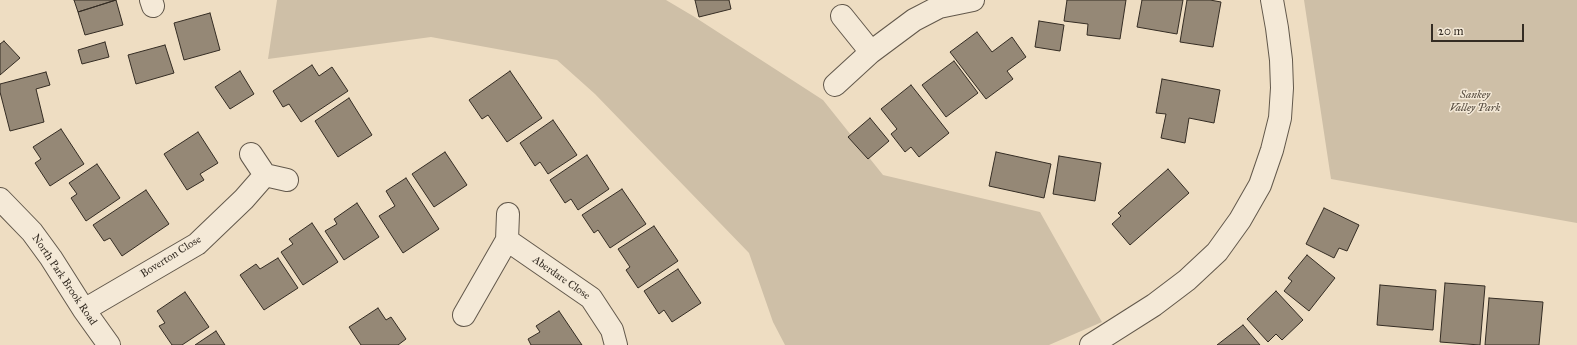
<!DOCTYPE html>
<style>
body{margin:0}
#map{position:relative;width:1577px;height:345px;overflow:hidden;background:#eeddc2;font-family:"IM FELL Great Primer",serif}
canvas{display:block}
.scale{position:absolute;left:1431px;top:24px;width:93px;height:18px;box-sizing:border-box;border:2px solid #342c23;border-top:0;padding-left:5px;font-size:12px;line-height:14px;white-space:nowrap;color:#342c23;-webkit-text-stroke:3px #f4e9d7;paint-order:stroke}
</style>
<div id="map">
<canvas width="1577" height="345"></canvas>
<div class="scale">20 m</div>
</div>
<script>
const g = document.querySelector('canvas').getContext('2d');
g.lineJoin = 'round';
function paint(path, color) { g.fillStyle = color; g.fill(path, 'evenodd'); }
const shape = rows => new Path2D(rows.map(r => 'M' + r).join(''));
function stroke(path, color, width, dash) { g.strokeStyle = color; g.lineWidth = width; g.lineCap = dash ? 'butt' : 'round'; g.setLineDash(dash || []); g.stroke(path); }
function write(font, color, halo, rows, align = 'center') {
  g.font = font + ' "IM FELL Great Primer",serif'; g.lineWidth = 3; g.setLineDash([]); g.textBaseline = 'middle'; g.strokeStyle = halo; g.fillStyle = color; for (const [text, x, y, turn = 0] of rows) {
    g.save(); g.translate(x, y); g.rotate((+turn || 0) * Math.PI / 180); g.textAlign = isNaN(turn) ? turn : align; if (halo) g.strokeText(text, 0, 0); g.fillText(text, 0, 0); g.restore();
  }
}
paint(shape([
 [277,0,666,0,693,16,823,100,883,175,1040,212,1102,322,1049,345,785,345,773,322,749,253,595,94,557,60,431,37,268,59],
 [1304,0,1577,0,1577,223,1331,179]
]), '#cebfa7');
const building = shape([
 [74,0,116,0,78,12,74,0],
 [116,0,123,25,85,35,78,12,116,0],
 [695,0,729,0,731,9,699,17,695,0],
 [1067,0,1126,0,1120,39,1087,35,1088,24,1064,21,1067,0],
 [1142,0,1183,0,1177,34,1137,27,1142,0],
 [1187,0,1210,0,1221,2,1213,47,1180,42,1187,0],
 [210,13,220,50,184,60,174,23,210,13],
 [1039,21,1064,25,1060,51,1035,47,1039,21],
 [977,32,992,52,1012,37,1026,57,1007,71,1013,79,986,99,950,52,977,32],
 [4,41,20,58,0,75,0,44,4,41],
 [105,42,109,57,82,64,78,50,105,42],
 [165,45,174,73,136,84,128,55,165,45],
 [954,61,978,93,946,117,922,85,954,61],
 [312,65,319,76,332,67,348,91,301,122,289,104,283,107,273,91,312,65],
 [240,71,254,94,230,109,215,87,240,71],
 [510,71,542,118,507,142,488,115,482,119,469,100,510,71],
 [46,72,50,85,36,89,44,122,10,131,0,92,0,84,46,72],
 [1162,79,1220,90,1214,123,1189,118,1185,143,1161,138,1166,114,1156,113,1162,79],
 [911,85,949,133,919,157,911,147,905,152,891,134,897,129,881,109,911,85],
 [349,98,372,135,338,157,315,121,349,98],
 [870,118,889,141,868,159,848,137,870,118],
 [553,120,577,155,548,174,540,162,535,166,520,143,553,120],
 [61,129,84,164,50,186,35,163,41,159,33,147,61,129],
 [198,132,218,163,200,174,204,180,187,190,164,154,198,132],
 [445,152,467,185,434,207,412,174,445,152],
 [996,152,1051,164,1044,198,989,186,996,152],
 [587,155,609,189,578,210,571,199,565,203,550,180,587,155],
 [1059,156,1101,163,1095,201,1053,194,1059,156],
 [97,164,120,198,86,221,71,198,77,194,69,183,97,164],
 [1168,169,1189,193,1130,245,1112,224,1121,216,1118,213,1168,169],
 [406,178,439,229,403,253,379,216,395,206,386,191,406,178],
 [622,189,646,224,610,248,598,230,594,233,582,215,622,189],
 [146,190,169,224,122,256,110,238,104,241,93,225,146,190],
 [357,203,379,237,344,260,325,231,337,224,334,219,357,203],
 [1324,208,1359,225,1347,251,1339,248,1334,258,1306,244,1324,208],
 [312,223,338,262,303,285,281,252,293,244,289,239,312,223],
 [654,226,678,261,638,288,626,270,630,267,618,249,654,226],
 [1307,255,1335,278,1309,311,1284,291,1292,281,1288,278,1307,255],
 [278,258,298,288,264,310,240,275,256,264,260,269,278,258],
 [678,269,701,303,672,322,664,310,659,314,644,291,678,269],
 [1445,283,1485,286,1480,345,1440,342,1445,283],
 [1380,285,1436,290,1433,330,1377,325,1380,285],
 [1276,291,1303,320,1282,340,1276,334,1268,342,1247,319,1276,291],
 [185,292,209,327,182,345,172,345,159,326,165,323,157,311,185,292],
 [1489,298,1543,302,1539,345,1485,345,1489,298],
 [378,308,386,320,391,317,406,339,398,345,361,345,349,327,378,308],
 [559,311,582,345,531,345,528,339,540,332,536,326,559,311],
 [1243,325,1260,345,1217,345,1243,325],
 [216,331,225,345,195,345,216,331]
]);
paint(building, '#958876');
stroke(building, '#342c23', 1);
const street = shape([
 [151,0,153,6],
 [842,16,871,52],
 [835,85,871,52,914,20,939,7,973,0],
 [251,154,265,175,287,180],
 [0,199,32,232,51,258,84,310,109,345],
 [507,240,591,298,612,330,616,345],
 [84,310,197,244,244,199,265,175],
 [464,315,507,240,508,214],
 [1091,345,1154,305,1187,280,1217,252,1240,220,1260,185,1272,150,1280,118,1282,88,1281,60,1277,28,1272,0]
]);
stroke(street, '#62584b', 24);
stroke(street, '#f4e9d7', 22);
write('italic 11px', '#53493d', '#f4e9d7', [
 ["Sankey",1475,95],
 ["Valley Park",1475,108]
]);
write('11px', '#342c23', '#f4e9d7', [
 ["Boverton Close",171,257,-32],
 ["Aberdare Close",561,278,35],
 ["North Park Brook Road",64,280,56]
]);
</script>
